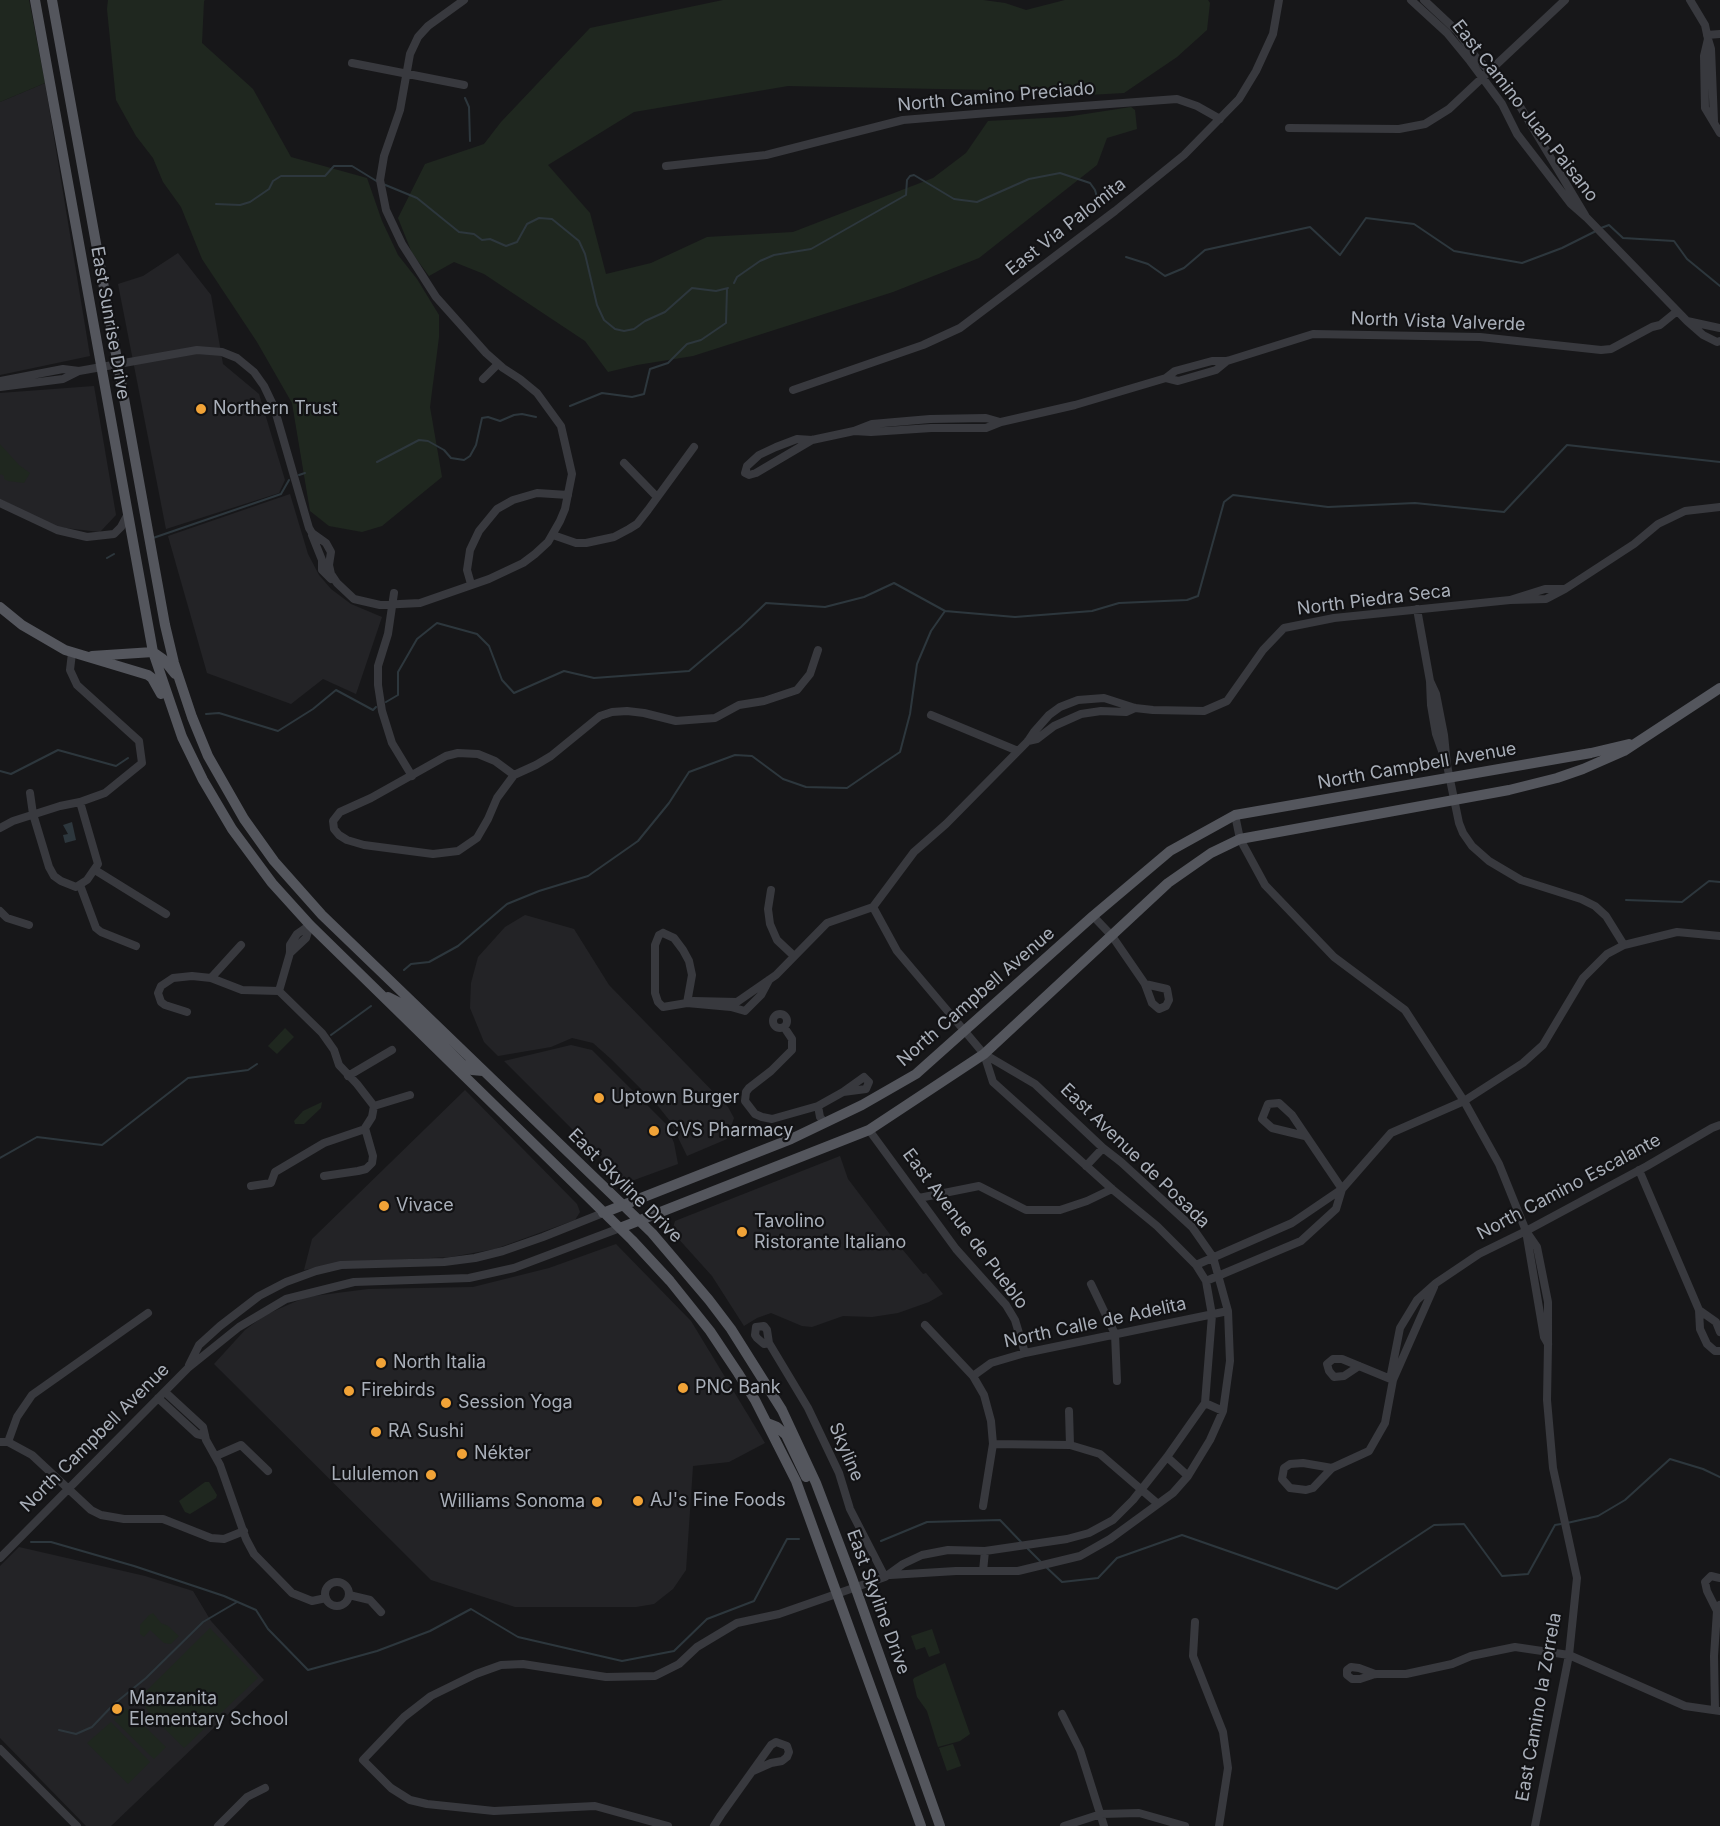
<!DOCTYPE html>
<meta charset="utf-8">
<style>
body{margin:0}
canvas{display:block;background:#171719}
</style>
<canvas width="1720" height="1826"></canvas>
<script>
const g = document.querySelector('canvas').getContext('2d');
g.lineJoin = 'round';
function paint(path, color) { g.fillStyle = color; g.fill(path, 'evenodd'); }
const shape = rows => new Path2D(rows.map(r => 'M' + r).join(''));
function stroke(path, color, width, dash) { g.strokeStyle = color; g.lineWidth = width; g.lineCap = dash ? 'butt' : 'round'; g.setLineDash(dash || []); g.stroke(path); }
function write(font, color, halo, rows, align = 'center') {
  g.font = font + ' Inter,sans-serif'; g.lineWidth = 4.5; g.setLineDash([]); g.textBaseline = 'middle'; g.strokeStyle = halo; g.fillStyle = color; for (const [text, x, y, turn = 0] of rows) {
    g.save(); g.translate(x, y); g.rotate((+turn || 0) * Math.PI / 180); g.textAlign = isNaN(turn) ? turn : align; if (halo) g.strokeText(text, 0, 0); g.fillText(text, 0, 0); g.restore();
  }
}
paint(shape([
 [45,83,90,356,0,375,0,102],
 [178,253,211,295,223,364,259,394,285,480,279,493,166,529,118,284,143,276],
 [94,386,116,515,100,532,56,527,0,499,0,393],
 [290,494,308,554,319,575,331,589,351,604,382,617,356,694,323,679,291,704,207,673,168,536],
 [525,915,574,929,609,985,728,1107,734,1118,727,1139,687,1156,670,1121,658,1106,611,1059,593,1043,572,1038,551,1047,498,1056,484,1042,470,1008,471,983,478,957,505,927],
 [571,1045,592,1050,666,1124,674,1143,678,1164,626,1183,504,1061],
 [465,1090,577,1204,580,1212,575,1220,495,1249,451,1257,346,1262,304,1270,312,1239],
 [840,1156,848,1179,892,1237,923,1274,926,1273,943,1294,929,1302,898,1313,872,1317,843,1316,812,1327,802,1326,771,1313,757,1318,744,1326,712,1276,676,1236,673,1228,675,1221],
 [616,1244,691,1321,765,1443,729,1462,693,1466,686,1570,673,1589,654,1604,636,1607,515,1607,431,1580,214,1364,245,1330,265,1315,306,1297,368,1289,473,1287,549,1268],
 [19,1547,145,1576,193,1591,211,1621,264,1680,111,1826,86,1826,0,1738,0,1566]
]), '#232326');
paint(shape([
 [0,0,29,0,45,83,0,102],
 [108,0,205,0,204,1,202,43,253,89,291,157,367,178,382,221,398,255,417,279,439,315,439,337,430,407,442,477,382,526,362,532,329,526,310,511,292,403,257,342,202,259,181,207,163,182,153,158,136,136,116,100,107,9],
 [723,0,983,0,1005,3,1026,10,1065,0,1208,0,1210,3,1207,30,1177,57,1124,93,1088,95,1042,91,788,86,634,112,548,165,590,213,606,274,651,263,707,237,793,232,933,178,966,153,988,121,1066,117,1131,107,1135,110,1137,129,1107,138,1097,165,979,258,893,292,693,356,637,365,608,372,585,341,484,274,454,262,429,276,412,253,398,218,425,164,484,144,501,122,590,28],
 [0,444,19,465,30,473,24,483,8,481,4,479,4,476,1,474,0,475],
 [285,1028,294,1037,277,1054,268,1046],
 [322,1102,321,1108,304,1124,295,1124,294,1121,303,1111],
 [205,1482,209,1482,217,1495,216,1498,190,1514,185,1512,179,1501],
 [153,1613,161,1623,168,1626,179,1636,171,1644,164,1643,150,1630,144,1637,140,1634,140,1625,149,1615],
 [210,1628,258,1678,184,1748,149,1713,142,1701,142,1695],
 [932,1629,940,1653,929,1657,925,1647,916,1650,911,1636],
 [945,1663,970,1734,960,1741,938,1747,927,1711,917,1697,913,1680,914,1678],
 [126,1708,166,1747,154,1759,114,1720],
 [111,1722,150,1762,128,1784,87,1743],
 [953,1744,961,1766,947,1771,939,1748]
]), '#1f271f');
paint(shape([
 [72,822,76,840,65,843,63,835,68,834,63,825]
]), '#2d373d');
stroke(shape([
 [465,98,469,107,470,141],
 [383,184,417,198,459,232,474,234,482,240,490,239,506,246,517,242,527,224,539,218,552,219,579,241,585,254,597,305,604,320,615,329,624,331,634,329,645,321,665,312,692,288,716,291,728,288],
 [216,204,240,205,250,202,269,189,273,181,281,176,325,176,334,166,352,166,378,182],
 [1601,228,1609,225,1623,238,1674,241,1687,259,1720,286],
 [1126,257,1148,264,1165,276,1184,268,1205,250,1310,227,1340,255,1366,218,1414,224,1454,251,1522,263,1562,248,1596,231],
 [734,283,737,277,760,261,774,255,811,249,906,195,907,180,910,176,914,175,954,199,977,202,1029,179,1060,173,1090,183,1095,190,1100,208],
 [570,406,602,393,632,397,644,394,650,369,668,363,687,344,701,340,726,323,727,289],
 [377,462,419,440,428,441,444,450,451,458,464,460,470,456,476,445,482,418,488,417,500,421,514,415,522,414,536,417],
 [299,475,305,473],
 [153,538,281,494,289,480],
 [107,558,114,554],
 [386,702,398,695,398,672,417,639,437,623,477,634,489,646,502,680,514,693,564,671,594,678,689,671,741,627,766,603,825,607,864,597,894,583,945,611],
 [206,714,219,713,278,731,313,709,336,690,373,710,376,707],
 [0,771,11,774,58,750,116,766,128,758],
 [1626,900,1682,902,1709,881,1720,882],
 [404,970,411,964,429,962,458,946,507,904,539,891,588,876,638,841,669,803,689,772,735,755,752,756,783,779,806,787,847,788,885,762,900,752,910,714,917,664,931,631,945,611,1015,617,1092,611,1119,603,1187,600,1198,596,1224,502,1233,495,1328,507,1415,503,1504,512,1567,445,1720,462],
 [331,1035,371,1006],
 [0,1158,37,1137,102,1145,188,1078,248,1070,257,1064],
 [1567,1523,1598,1516,1625,1500,1670,1459,1703,1469,1720,1477],
 [881,1541,927,1522,1000,1520,1023,1544],
 [31,1542,51,1542,134,1566,224,1596,256,1610,268,1629,308,1670,377,1651,430,1631,471,1609,518,1637,622,1661,674,1651,707,1619,754,1601,787,1539,799,1539],
 [1027,1548,1042,1563],
 [1046,1567,1062,1582,1098,1578,1117,1558,1182,1535,1337,1589,1434,1525,1464,1524,1502,1576,1528,1574,1555,1525,1561,1524],
 [59,1730,76,1734,92,1727,114,1704,146,1678,203,1622,237,1602]
]), '#2d373d', 2);
stroke(shape([
 [1411,0,1447,33,1470,61,1502,104,1517,134,1571,204,1587,218,1687,321],
 [1424,0,1457,31,1475,56,1515,98,1585,215],
 [1690,0,1705,25,1708,39],
 [1707,35,1720,34],
 [352,63,464,85],
 [1714,121,1711,49,1708,39,1704,56,1705,108,1720,133],
 [1289,128,1399,129,1425,124,1449,109,1565,0],
 [666,166,766,155,903,120,988,113,1177,99,1197,106,1220,119],
 [1720,328,1687,321,1703,335,1717,342,1720,341],
 [1166,378,1178,381,1216,370,1227,361],
 [483,379,498,364],
 [0,381,63,369,79,371],
 [0,387,63,379,79,371,197,350,222,352,237,358,254,372,264,386,274,407,309,528,312,533,326,543,331,552,329,565,331,574,337,583,354,599,380,605,420,603,489,579,523,563,535,554,548,542,560,521,565,509,572,474,561,426,537,393,520,379,503,368,486,353,436,297,402,244,386,210,380,180,384,156,400,110,410,54,418,37,428,26,464,0],
 [793,390,923,345,960,328,1115,211,1184,155,1239,99,1256,71,1273,34,1279,0],
 [854,431,871,432,931,428,986,428,1001,422,1075,405,1166,378,1175,371,1212,361,1227,361,1313,334,1480,337,1601,350,1611,349,1652,327,1660,325,1676,312],
 [812,440,756,473,749,475,745,473,747,466,759,455,776,447,797,439,812,440,854,431,872,424,930,419,986,418,1000,422],
 [624,463,657,497],
 [0,503,57,530,87,537,114,534,121,527,128,514],
 [312,535,322,560,322,570,331,579],
 [553,535,576,543,586,543,614,537,629,529,637,524,648,510,694,447],
 [471,584,467,570,470,550,479,531,497,509,513,500,537,493,568,495],
 [1565,589,1634,544,1658,524,1685,511,1720,507],
 [394,593,388,634,378,666,378,685,382,711,392,743,412,776],
 [1417,609,1430,681,1431,705,1436,734,1447,765,1444,735,1436,694,1430,681],
 [931,715,1018,751],
 [1028,741,1037,739,1054,726,1081,714,1101,711,1126,712,1135,708],
 [1447,765,1459,823,1463,833,1472,846,1489,861,1521,880,1581,899,1595,906,1606,916,1624,945],
 [514,775,495,761,478,754,458,753,446,756,371,798,340,812,333,821,334,829,339,835,347,840,364,845,433,854,458,851,477,838,488,819,497,798,514,775,536,765,551,756,600,716,612,712,627,711,644,713,676,721,715,718,739,705,764,701,797,690,810,674,818,650],
 [30,793,33,814,49,867,54,876,61,881,76,887,87,880,98,864,80,802],
 [1235,815,1240,839,1265,885,1334,957,1405,1010,1464,1101,1499,1164,1526,1231],
 [0,828,13,821,60,806,80,802,105,793,142,763,139,741,77,685,70,670,72,653],
 [95,870,166,914],
 [80,885,96,928,101,932,136,946],
 [771,890,768,909,770,924,777,940,794,956],
 [873,907,897,951,984,1054,1035,1084,1103,1148,1121,1162,1192,1227,1213,1257,1228,1311,1230,1361,1223,1411,1210,1440,1188,1476,1173,1493,1110,1539,1080,1556,1018,1571,956,1571,890,1575],
 [873,907,914,852,946,824,1028,741,1034,732,1049,715,1060,707,1078,700,1104,698,1135,708,1153,710,1204,711,1227,701,1263,650,1284,628,1334,618,1510,600,1546,599,1565,589,1545,589,1510,600],
 [0,911,7,918,29,925],
 [1093,916,1112,936,1145,984,1152,1003,1159,1009,1166,1006,1169,1000,1167,989,1145,984],
 [663,933,674,938,683,950,689,961,692,975,687,1003,663,1007,658,1002,655,993,655,945,659,935,663,933],
 [290,953,306,938,310,925,297,934,290,945,290,953,279,991,322,1033,334,1050,339,1065,357,1084,374,1106,372,1117,365,1128,373,1156,372,1163,366,1169,358,1171,324,1176],
 [211,978,241,945],
 [769,980,761,995,745,1011,731,1007,687,1003,693,1001,737,1002,776,975,827,923,873,907],
 [187,1012,165,1005,161,1002,158,993,161,986,173,978,192,976,211,978,242,990,279,991],
 '773 1021a7 7 0 1 1 14 0a7 7 0 1 1-14 0Z',
 [784,1027,792,1039,792,1050,771,1071,749,1088,746,1092,745,1101,755,1114,762,1117,772,1119,818,1106,820,1117,825,1123],
 [348,1076,392,1050],
 [374,1106,410,1095],
 [818,1106,843,1092,864,1077,869,1082,866,1089,843,1092],
 [869,1130,956,1249,1006,1305,1015,1320,1025,1353],
 [1305,1136,1272,1128,1262,1119,1268,1104,1279,1103,1292,1115,1342,1189],
 [1086,1166,1103,1148],
 [1639,1170,1699,1310,1700,1329,1707,1344,1715,1351,1720,1351],
 [251,1186,271,1183,275,1172,324,1143,365,1129],
 [919,1198,979,1186,1026,1210,1060,1210,1087,1201,1112,1189],
 [1196,1265,1292,1223,1342,1189,1391,1133,1464,1101,1523,1063,1543,1045,1583,978,1607,954,1624,945,1677,932,1720,936],
 [1206,1281,1301,1241,1336,1209,1342,1189],
 [1091,1284,1115,1334,1117,1381],
 [1699,1310,1716,1322,1720,1332],
 [925,1325,973,1376,984,1395,991,1421,993,1444,983,1506],
 [769,1343,764,1344,757,1338,755,1335,756,1327,764,1326,767,1330,769,1343,808,1408,839,1473,850,1509,885,1577],
 [189,1365,199,1345,220,1326,259,1296,286,1282,316,1271,341,1265,444,1262,475,1258,503,1251,543,1237,603,1213],
 [1359,1366,1344,1376,1334,1377,1329,1371,1327,1364,1333,1359,1342,1359,1393,1380],
 [973,1376,991,1363,1025,1353,1228,1311],
 [1393,1380,1391,1374,1400,1328,1417,1300,1436,1283,1479,1254,1526,1231,1647,1166,1712,1128,1720,1125],
 [165,1392,203,1427,206,1440,220,1465,246,1539,254,1554,292,1593,312,1601,326,1598],
 [158,1398,197,1434,205,1436],
 [1205,1403,1223,1411],
 [1069,1411,1070,1445],
 [0,1442,8,1442,32,1455,91,1510,101,1515,124,1519,163,1519,211,1538,224,1539,244,1531],
 [8,1442,17,1417,32,1395,148,1313],
 [993,1444,1070,1445,1100,1454,1158,1504],
 [216,1456,241,1445,268,1471],
 [1167,1457,1188,1476],
 [1332,1468,1303,1463,1290,1464,1284,1468,1282,1479,1290,1488,1306,1490,1313,1488,1332,1468,1369,1451,1385,1423,1393,1380,1434,1287],
 [0,1558,188,1368,239,1327,286,1299,354,1282,469,1278,514,1268,620,1228],
 [983,1571,985,1551],
 '325 1594a12 12 0 1 1 24 0a12 12 0 1 1-24 0Z',
 [349,1595,370,1600,381,1612],
 [1717,1611,1707,1591,1705,1582,1711,1576,1720,1578],
 [1195,1622,1193,1656,1223,1732,1228,1768,1219,1826],
 [1375,1674,1359,1668,1351,1667,1347,1670,1347,1675,1352,1679,1360,1679,1375,1674,1406,1674,1452,1664,1471,1656,1515,1647,1569,1655,1685,1706,1720,1711],
 [1715,1710,1714,1656,1717,1611,1720,1605],
 [1062,1714,1080,1750,1104,1826],
 [0,1749,77,1826],
 [218,1826,247,1797,265,1788],
 [668,1826,595,1806,494,1811,427,1804,410,1800,391,1788,363,1760,404,1717,431,1696,476,1674,501,1665,523,1664,606,1677,655,1676,679,1664,697,1647,737,1623,779,1614,885,1577,903,1564,922,1555,948,1550,985,1551,1067,1539,1089,1533,1113,1520,1133,1500,1167,1457,1205,1403,1212,1315,1206,1281,1196,1265,1157,1226,1112,1189,993,1082,984,1054],
 [714,1826,721,1815,771,1745,776,1742,787,1746,789,1752,787,1757,782,1761,771,1763,753,1771],
 [1064,1826,1101,1814,1139,1813,1185,1826],
 [1535,1826,1569,1655,1577,1578,1553,1468,1547,1400,1548,1344,1548,1302,1537,1247,1526,1231,1544,1337,1548,1344]
]), '#38393e', 8);
stroke(shape([
 [35,0,153,652,182,737,203,780,232,829,272,883,310,925,632,1240,670,1281,710,1331,738,1373,755,1400,796,1481,921,1826],
 [52,0,165,625,174,663,192,717,208,756,244,819,274,861,322,915,652,1233,709,1300,731,1329,782,1410,816,1483,852,1578,940,1826],
 [0,607,22,625,65,650,148,675,152,678,161,694],
 [92,656,153,652,163,659,175,674],
 [388,997,400,1003,462,1064,472,1070,483,1071],
 [603,1213,791,1139,862,1105,916,1074,1093,916,1170,851,1235,815,1591,753,1629,744],
 [620,1228,869,1130,984,1054,1168,883,1211,853,1240,839,1509,790,1557,778,1583,769,1624,751,1720,688],
 [767,1423,777,1427,786,1435,806,1477]
]), '#54565d', 10);
for (const [x, y, r, color] of [
 [201,409,6,"#f1a337"],
 [599,1098,6,"#f1a337"],
 [654,1131,6,"#f1a337"],
 [384,1206,6,"#f1a337"],
 [742,1232,6,"#f1a337"],
 [381,1363,6,"#f1a337"],
 [683,1388,6,"#f1a337"],
 [349,1391,6,"#f1a337"],
 [446,1403,6,"#f1a337"],
 [376,1432,6,"#f1a337"],
 [462,1454,6,"#f1a337"],
 [431,1475,6,"#f1a337"],
 [638,1501,6,"#f1a337"],
 [597,1502,6,"#f1a337"],
 [117,1709,6,"#f1a337"]
]) { const dot = new Path2D(); dot.arc(x, y, r, 0, 2 * Math.PI); g.fillStyle = color; g.fill(dot); stroke(dot, '#121214', 2); }
write('18px', '#a9afb9', '#121214', [
 ["North Camino Preciado",996,97,-5],
 ["East Camino Juan Paisano",1525,111,52],
 ["East Via Palomita",1066,227,-38],
 ["North Vista Valverde",1438,322,2],
 ["East Sunrise Drive",110,323,80],
 ["North Piedra Seca",1374,600,-7],
 ["North Campbell Avenue",1417,766,-10],
 ["North Campbell Avenue",976,997,-41],
 ["East Avenue de Posada",1135,1156,44],
 ["East Skyline Drive",625,1186,45],
 ["North Camino Escalante",1569,1187,-28],
 ["East Avenue de Pueblo",965,1229,53],
 ["North Calle de Adelita",1095,1323,-12],
 ["North Campbell Avenue",95,1438,-45],
 ["Skyline",846,1452,67],
 ["East Skyline Drive",878,1602,70],
 ["East Camino la Zorrela",1539,1707,-80]
]);
write('18px', '#a9afb9', '#121214', [
 ["Northern Trust",213,409],
 ["Uptown Burger",611,1098],
 ["CVS Pharmacy",666,1131],
 ["Vivace",396,1206],
 ["Tavolino",754,1222],
 ["Ristorante Italiano",754,1243],
 ["North Italia",393,1363],
 ["PNC Bank",695,1388],
 ["Firebirds",361,1391],
 ["Session Yoga",458,1403],
 ["RA Sushi",388,1432],
 ["Néktər",474,1454],
 ["Lululemon",419,1475,"right"],
 ["AJ's Fine Foods",650,1501],
 ["Williams Sonoma",585,1502,"right"],
 ["Manzanita",129,1699],
 ["Elementary School",129,1720]
], 'left');
</script>
